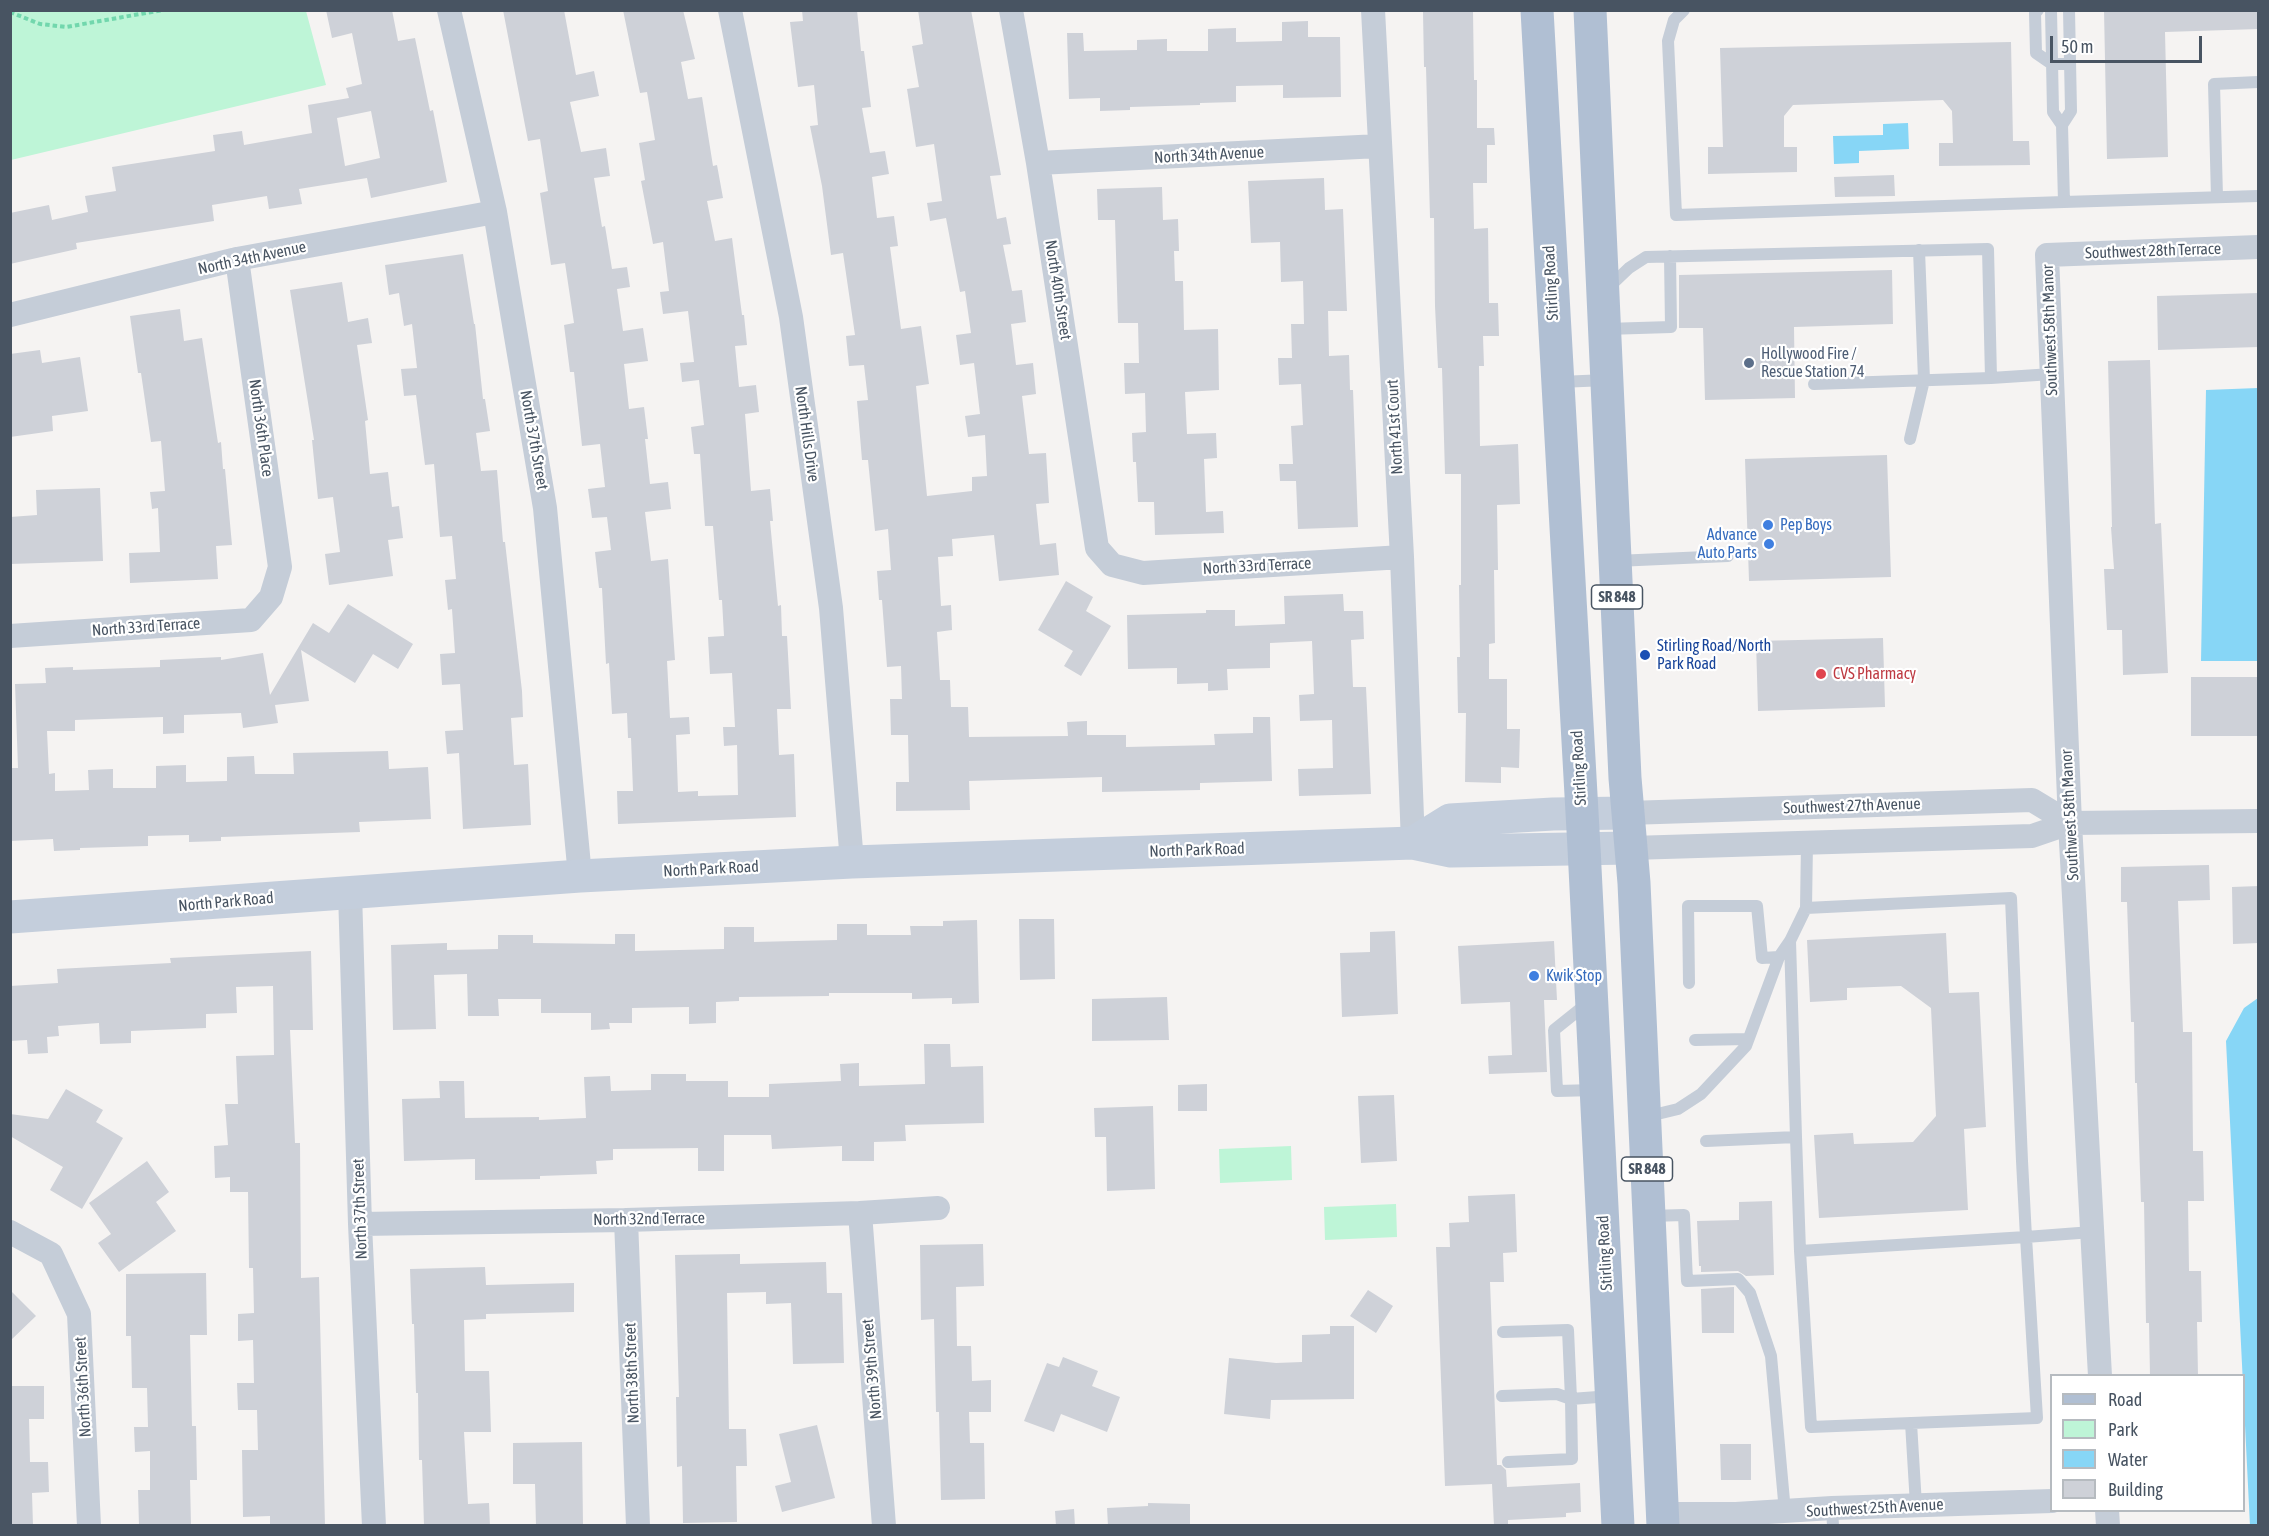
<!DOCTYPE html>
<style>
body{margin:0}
#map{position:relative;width:2269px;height:1536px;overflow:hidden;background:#f5f3f2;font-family:"Asap Condensed",sans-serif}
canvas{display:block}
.frame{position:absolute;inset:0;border:12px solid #485462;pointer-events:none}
.legend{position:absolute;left:2050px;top:1374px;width:195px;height:138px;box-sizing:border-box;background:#fff;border:2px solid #b6bbc0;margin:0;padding:8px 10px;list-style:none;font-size:18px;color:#485462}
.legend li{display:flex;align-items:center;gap:12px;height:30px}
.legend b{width:30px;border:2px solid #b6bbc0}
.scale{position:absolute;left:2050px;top:36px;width:152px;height:27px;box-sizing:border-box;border:3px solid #485462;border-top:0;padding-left:8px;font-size:18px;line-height:21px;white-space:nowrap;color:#485462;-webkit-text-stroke:4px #fff;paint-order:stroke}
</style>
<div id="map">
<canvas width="2269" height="1536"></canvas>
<div class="frame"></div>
<ul class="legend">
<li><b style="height:8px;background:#b0bfd3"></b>Road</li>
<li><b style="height:16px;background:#bef5d7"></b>Park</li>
<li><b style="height:16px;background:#87d6f6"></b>Water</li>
<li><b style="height:16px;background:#ced1d8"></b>Building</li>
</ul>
<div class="scale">50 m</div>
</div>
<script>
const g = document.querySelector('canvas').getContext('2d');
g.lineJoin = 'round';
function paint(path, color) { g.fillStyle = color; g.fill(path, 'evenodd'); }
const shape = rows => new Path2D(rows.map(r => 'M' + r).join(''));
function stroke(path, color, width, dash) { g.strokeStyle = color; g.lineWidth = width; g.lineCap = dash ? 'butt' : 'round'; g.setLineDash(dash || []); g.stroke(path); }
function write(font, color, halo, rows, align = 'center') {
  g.font = font + ' "Asap Condensed",sans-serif'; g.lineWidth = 4.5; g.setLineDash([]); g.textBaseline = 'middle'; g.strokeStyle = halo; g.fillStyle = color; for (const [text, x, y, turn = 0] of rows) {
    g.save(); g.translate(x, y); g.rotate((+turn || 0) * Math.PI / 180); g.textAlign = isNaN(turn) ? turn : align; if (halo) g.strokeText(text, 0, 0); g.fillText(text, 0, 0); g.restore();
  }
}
paint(shape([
 [10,11,306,11,326,85,11,160],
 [1291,1146,1292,1180,1220,1183,1219,1149],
 [1396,1204,1397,1237,1325,1240,1324,1207]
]), '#bef5d7');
paint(shape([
 [1908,123,1909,149,1859,151,1859,163,1834,164,1833,136,1883,135,1883,124],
 [2258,388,2258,661,2201,661,2206,390],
 [2258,998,2258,1525,2250,1526,2226,1041,2244,1008]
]), '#87d6f6');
paint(shape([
 [326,10,392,10,398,41,415,38,430,111,433,110,447,182,371,198,367,178,299,189,302,204,269,209,267,196,212,205,214,221,76,243,77,249,10,264,10,213,49,205,52,220,88,212,85,196,116,191,112,167,215,151,213,135,242,131,244,145,312,133,308,105,349,98,346,88,362,84,352,33,332,38],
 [371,111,380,158,345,166,337,118],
 [503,10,564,10,576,75,594,71,599,96,570,102,581,152,606,148,610,176,594,178,602,227,605,226,612,269,627,267,630,287,617,289,623,331,643,328,648,361,624,364,629,409,644,407,648,439,645,439,650,484,668,482,671,509,645,512,651,561,668,559,675,660,667,661,670,718,689,717,690,734,676,735,678,792,698,791,698,796,738,795,737,745,724,746,723,727,735,727,732,673,710,674,708,637,724,636,722,600,719,600,713,526,705,526,700,454,694,454,691,427,704,425,699,380,682,382,680,363,694,362,688,311,663,314,660,292,669,291,663,242,653,244,641,181,645,180,639,143,655,140,647,92,640,93,623,10,683,10,695,59,681,62,688,99,702,97,713,166,717,165,723,198,707,201,715,241,732,238,742,315,744,315,747,345,735,346,739,387,756,385,759,412,745,414,751,491,770,489,773,521,770,521,778,606,781,605,782,636,787,636,791,709,777,709,779,755,794,754,796,817,618,824,617,791,633,791,631,738,628,738,627,713,612,714,609,663,606,664,602,588,599,588,595,552,611,550,607,517,592,518,588,489,605,487,600,444,582,446,574,372,570,372,564,325,574,323,565,263,551,265,540,193,548,191,540,139,528,141],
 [802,10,857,10,861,51,864,51,871,107,862,108,870,153,885,151,889,174,872,177,877,218,894,216,898,246,890,247,901,329,921,326,929,384,916,386,927,496,972,491,972,477,987,476,985,435,968,437,965,416,980,414,974,363,960,365,956,335,971,333,965,291,960,292,946,218,930,221,927,203,942,201,934,144,916,147,907,89,919,87,912,46,923,44,918,10,971,10,1001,175,990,176,997,219,1006,217,1011,244,1003,245,1012,291,1022,290,1026,322,1011,324,1016,365,1033,363,1036,394,1022,396,1029,454,1046,453,1049,503,1036,504,1040,545,1056,543,1059,575,999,581,994,535,952,539,953,556,938,557,941,606,951,605,952,630,937,632,940,680,950,680,951,707,968,707,969,737,1068,736,1067,722,1087,721,1087,735,1126,735,1126,747,1215,745,1214,734,1253,733,1253,717,1270,717,1272,781,1200,783,1200,790,1102,792,1102,777,969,781,970,810,896,811,896,782,909,782,908,735,891,735,890,699,902,699,901,666,887,667,882,600,879,600,877,571,891,570,888,529,875,531,868,460,862,460,857,401,868,400,864,365,849,366,846,336,855,335,843,253,831,255,822,186,810,126,818,125,814,85,798,87,790,22,803,21],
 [2104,10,2259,10,2259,29,2165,32,2168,157,2107,159],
 [1473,11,1474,80,1477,80,1477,128,1494,128,1495,145,1487,145,1487,183,1473,183,1474,229,1488,228,1489,303,1498,303,1499,336,1483,336,1484,366,1479,366,1480,446,1518,444,1520,504,1497,505,1498,570,1494,570,1495,643,1489,644,1489,679,1507,679,1507,729,1520,729,1519,768,1501,767,1501,783,1465,782,1466,713,1458,713,1457,657,1460,657,1459,585,1461,585,1461,474,1445,474,1442,368,1438,368,1435,306,1434,218,1430,218,1426,67,1424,67,1423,12],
 [1308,21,1308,37,1340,37,1341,97,1283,98,1283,85,1236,86,1236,102,1200,103,1200,105,1130,107,1130,110,1100,111,1100,98,1069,99,1067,33,1083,33,1084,51,1137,50,1137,40,1167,39,1167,51,1208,51,1208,29,1236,28,1236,42,1282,41,1282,22],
 [2011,42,2013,141,2029,141,2030,165,1939,166,1939,143,1953,143,1952,111,1943,100,1793,105,1784,116,1784,147,1797,147,1797,172,1708,174,1708,147,1723,147,1720,48],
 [1894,175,1895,196,1835,197,1834,177],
 [1324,178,1325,210,1343,209,1347,311,1328,311,1329,356,1349,355,1350,390,1353,390,1358,527,1298,529,1296,481,1280,481,1279,464,1293,464,1291,426,1303,425,1301,384,1279,385,1278,358,1292,358,1291,324,1304,324,1303,281,1281,282,1280,242,1251,243,1248,181],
 [1162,187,1163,220,1178,219,1179,251,1174,251,1175,281,1183,281,1184,330,1218,329,1219,390,1185,392,1187,434,1216,433,1217,458,1204,459,1206,512,1223,511,1224,533,1155,535,1154,502,1138,502,1136,462,1133,462,1132,433,1146,432,1145,393,1125,394,1124,363,1139,363,1138,323,1118,323,1115,220,1098,220,1097,189],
 [463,254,474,324,475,324,483,399,485,399,490,431,476,433,481,471,497,470,503,542,505,542,522,691,523,717,511,718,514,765,528,764,531,825,463,829,459,753,447,754,445,731,463,730,460,684,442,685,440,654,455,653,452,609,448,610,445,580,456,579,452,536,440,537,434,464,425,465,416,395,404,396,401,369,417,368,412,324,404,326,399,293,389,295,385,265],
 [1892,270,1893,324,1794,327,1795,398,1705,400,1703,328,1679,328,1679,275],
 [342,282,348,322,368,318,372,343,357,345,368,420,365,421,370,474,388,472,392,507,399,506,403,538,388,540,393,576,329,585,325,554,340,552,333,497,318,499,312,440,314,440,290,290],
 [2259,293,2259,347,2158,350,2157,296],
 [180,309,184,341,202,338,218,443,221,442,223,469,225,469,232,545,216,546,218,579,130,583,129,553,160,552,158,508,152,509,150,492,165,491,161,441,151,442,141,373,138,373,130,316],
 [40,350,42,363,80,357,88,411,52,416,53,431,10,437,10,354],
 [2150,360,2155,524,2161,523,2168,673,2123,675,2122,630,2107,630,2104,569,2114,569,2111,527,2112,527,2108,361],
 [1887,455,1891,577,1749,581,1745,459],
 [100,488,103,561,10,564,10,517,37,515,36,490],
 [1066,581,1093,597,1086,611,1111,626,1081,676,1064,666,1073,651,1038,630],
 [1343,594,1344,611,1363,611,1364,639,1351,640,1353,687,1366,687,1371,794,1299,796,1298,769,1333,768,1332,720,1300,721,1299,695,1314,694,1312,641,1270,643,1270,668,1227,669,1228,690,1208,691,1208,683,1177,684,1177,668,1128,669,1127,615,1206,613,1206,610,1235,610,1235,626,1285,624,1284,596],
 [348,604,413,644,398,669,373,654,355,683,301,650,309,701,275,705,278,723,243,728,241,713,184,715,184,733,163,734,163,717,75,720,75,731,47,731,49,774,55,773,55,791,89,790,88,770,113,769,113,788,156,788,156,766,186,765,186,782,227,781,227,757,254,756,255,774,294,774,293,753,388,751,389,769,428,767,431,819,359,822,360,832,221,837,221,841,189,842,189,835,148,836,148,846,80,848,80,850,54,851,53,839,10,841,10,768,18,768,15,684,46,683,45,668,73,667,73,670,160,667,160,660,221,657,221,660,263,653,270,695,313,623,329,633],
 [1883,638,1885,707,1758,711,1756,641],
 [2191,677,2259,677,2259,736,2191,736],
 [2209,865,2210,900,2178,901,2183,1032,2192,1032,2193,1151,2203,1151,2204,1201,2188,1201,2189,1271,2201,1271,2202,1322,2197,1322,2198,1376,2150,1376,2149,1323,2146,1323,2144,1202,2141,1202,2137,1083,2135,1083,2134,1022,2131,1022,2127,902,2121,902,2121,867],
 [2259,886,2259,943,2233,944,2232,887],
 [1019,919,1054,919,1055,979,1020,980],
 [977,920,979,1003,952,1004,952,998,912,999,912,993,829,993,829,996,739,997,739,1001,716,1002,716,1023,689,1024,689,1007,632,1008,632,1023,609,1023,610,1029,591,1030,591,1013,541,1013,541,999,498,999,499,1016,468,1016,467,974,434,975,436,1029,393,1030,391,945,447,943,447,950,498,949,498,935,533,935,533,943,615,944,615,934,635,934,635,951,724,949,724,927,754,927,754,942,837,940,837,924,867,924,867,935,911,935,910,926,943,926,943,921],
 [1395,931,1398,1014,1342,1017,1340,953,1370,952,1370,932],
 [1946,933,1949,993,1979,992,1986,1127,1964,1129,1968,1210,1819,1218,1814,1135,1853,1133,1854,1144,1913,1142,1936,1116,1931,1008,1901,986,1847,988,1847,1000,1810,1002,1807,940],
 [1554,941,1557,1000,1544,1000,1547,1072,1489,1074,1488,1056,1512,1055,1510,1002,1461,1004,1458,946],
 [311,951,313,1030,290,1030,295,1143,300,1143,301,1278,319,1277,325,1526,270,1526,270,1516,243,1517,242,1450,258,1450,257,1410,238,1410,237,1383,254,1383,253,1340,238,1341,238,1314,254,1313,253,1268,249,1268,248,1192,230,1192,230,1177,215,1178,214,1146,228,1145,225,1104,238,1104,236,1056,274,1055,273,986,236,987,237,1013,206,1014,206,1028,131,1031,131,1043,100,1044,99,1023,58,1026,59,1036,47,1037,48,1053,28,1054,27,1040,10,1041,10,986,58,983,57,969,171,963,170,958],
 [1167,997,1169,1040,1092,1041,1092,999],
 [924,1044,950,1044,951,1067,983,1066,984,1123,905,1125,906,1141,874,1142,874,1161,842,1161,842,1146,772,1149,771,1135,724,1135,724,1171,698,1171,698,1148,613,1149,613,1160,596,1161,597,1174,540,1176,540,1179,475,1180,475,1159,404,1161,402,1099,440,1098,439,1081,464,1081,465,1118,539,1117,539,1120,586,1118,584,1077,610,1076,611,1091,651,1090,651,1074,686,1074,686,1081,728,1081,728,1097,769,1097,769,1084,841,1081,840,1064,859,1063,859,1086,925,1084],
 [1207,1084,1207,1111,1178,1111,1178,1085],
 [66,1089,103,1110,96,1122,123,1138,82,1209,50,1190,63,1167,10,1136,10,1114,48,1119],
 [1394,1095,1397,1161,1361,1163,1358,1096],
 [1153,1106,1155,1189,1107,1191,1106,1137,1095,1137,1094,1108],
 [147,1161,169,1192,156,1202,176,1231,119,1272,98,1243,111,1234,89,1203],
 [1515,1194,1517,1252,1503,1253,1504,1282,1490,1282,1497,1465,1501,1465,1506,1470,1507,1487,1580,1483,1581,1512,1566,1513,1566,1517,1508,1520,1508,1526,1494,1526,1492,1484,1445,1486,1436,1247,1450,1247,1449,1223,1469,1222,1468,1196],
 [1772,1201,1774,1275,1746,1276,1738,1271,1701,1272,1701,1266,1699,1266,1697,1221,1739,1220,1739,1202],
 [983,1244,984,1286,956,1287,957,1346,971,1346,972,1381,991,1380,991,1412,969,1412,970,1443,984,1443,985,1499,941,1500,939,1412,936,1412,934,1319,921,1320,920,1245],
 [740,1254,740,1264,826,1262,827,1293,842,1293,844,1363,793,1364,791,1303,766,1304,766,1292,727,1293,729,1429,746,1429,747,1466,736,1466,737,1522,683,1523,682,1466,677,1467,676,1397,679,1397,675,1255],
 [485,1267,486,1285,574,1283,574,1312,486,1314,486,1319,464,1320,465,1371,489,1371,490,1400,491,1432,464,1432,468,1504,489,1503,490,1526,424,1526,422,1460,419,1460,418,1393,416,1393,414,1324,412,1324,410,1269],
 [206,1273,207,1335,190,1335,192,1426,196,1426,197,1480,190,1480,191,1526,139,1526,138,1490,150,1490,150,1451,135,1452,134,1427,148,1427,147,1388,132,1388,131,1336,126,1336,126,1274],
 [1734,1287,1734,1333,1702,1333,1701,1289],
 [10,1290,36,1316,10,1341],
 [1368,1290,1393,1306,1376,1333,1350,1316],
 [1330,1326,1354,1326,1354,1399,1271,1400,1270,1419,1224,1414,1229,1358,1276,1363,1302,1362,1302,1335,1330,1334],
 [1063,1357,1098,1371,1092,1386,1120,1397,1107,1432,1061,1414,1054,1432,1024,1421,1047,1363,1059,1367],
 [10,1386,44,1386,44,1419,29,1419,30,1462,48,1462,49,1492,32,1493,33,1526,10,1526],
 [817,1425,835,1498,782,1512,775,1486,791,1482,779,1434],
 [582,1442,583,1526,536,1526,535,1484,513,1484,513,1443],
 [1720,1444,1751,1444,1751,1480,1721,1480],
 [1148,1503,1190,1504,1190,1526,1108,1526,1107,1508,1148,1506],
 [1074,1509,1075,1526,1056,1526,1055,1511]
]), '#ced1d8');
stroke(shape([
 [10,12,40,24,66,27,163,10]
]), '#72d7ad', 4, [4.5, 3]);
stroke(shape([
 [1684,10,1674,20,1668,41,1676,215,2064,202],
 [2038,10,2035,13,2036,53,2052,64,2070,64],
 [2051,10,2053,112,2062,125],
 [2069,10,2071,111,2062,125,2064,202,2258,196],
 [2217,197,2214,84,2258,82],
 [1608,288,1629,268,1646,257,1988,249,1991,378],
 [1606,329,1671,327,1670,256],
 [1560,382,1606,380],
 [1814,384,1991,378,2052,374],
 [1910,439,1924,380,1919,250],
 [1616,561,1728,556],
 [1806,908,1807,843],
 [1790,941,1796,1137],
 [1689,983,1688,906,1757,906,1762,958,1779,957],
 [1589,1002,1554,1030,1557,1091,1595,1090],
 [1695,1040,1748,1039],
 [1645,1117,1678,1109,1701,1094,1746,1046,1779,957,1790,941,1806,908,2011,898,2022,1161,2026,1237,2037,1418,1811,1427,1800,1251,2026,1237,2092,1232],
 [1706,1141,1796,1137,1800,1251],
 [1650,1216,1684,1215,1687,1281,1738,1279,1750,1293,1771,1356,1785,1512],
 [1503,1332,1568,1330,1571,1399,1572,1459,1508,1462],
 [1502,1396,1557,1394,1571,1399,1611,1396],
 [1911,1423,1916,1505],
 [1832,1508,1833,1526]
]), '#c5cdd8', 12);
stroke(shape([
 [449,10,495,212,545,508,580,876],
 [730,10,791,317,831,608,852,862],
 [1011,10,1038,163,1097,548,1112,565,1143,573,1402,557],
 [1373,10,1402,557,1413,843],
 [1038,163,1379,146],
 [10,315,237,259,495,212],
 [10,636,251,620,271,597,280,567,237,259],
 [1628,813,2032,800,2070,823],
 [1631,848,2032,836,2070,823,2258,821],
 [350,892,360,1224,374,1526],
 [860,1213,884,1526],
 [626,1220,638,1526],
 [360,1224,626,1220,860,1213,938,1208],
 [10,1232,51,1254,79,1314,89,1526],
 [2100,1376,2070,823,2047,255,2258,247],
 [2107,1510,2108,1526],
 [1663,1514,1736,1514,1832,1508,2052,1501]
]), '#c5cdd8', 24);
stroke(shape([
 [1413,843,1450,820,1553,814,1628,813],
 [10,917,580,876,852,862,1413,843,1451,851,1631,848]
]), '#c4cedc', 33);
stroke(shape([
 [1537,10,1584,848,1618,1526],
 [1590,10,1625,778,1634,883,1663,1526]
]), '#b0bfd3', 33);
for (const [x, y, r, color] of [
 [1749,363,6,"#5c6f8a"],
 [1768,525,6,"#3f7fe0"],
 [1769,544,6,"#3f7fe0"],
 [1645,655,6,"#1a4fb4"],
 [1821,674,6,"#e0444e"],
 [1534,976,6,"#3f7fe0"]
]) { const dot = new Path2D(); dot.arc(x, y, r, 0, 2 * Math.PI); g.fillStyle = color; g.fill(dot); stroke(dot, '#fff', 2); }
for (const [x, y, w] of [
 [1617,597,51],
 [1647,1169,51]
]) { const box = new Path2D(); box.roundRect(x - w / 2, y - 12, w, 24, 4.5); g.fillStyle = '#fff'; g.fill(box); stroke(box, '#485462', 1.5); }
write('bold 15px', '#485462', null, [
 ["SR 848",1617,597],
 ["SR 848",1647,1169]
]);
write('16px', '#485462', '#fff', [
 ["North 34th Avenue",1209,155,-3],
 ["Southwest 28th Terrace",2153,251,-2],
 ["North 34th Avenue",252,258,-12],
 ["Stirling Road",1551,283,-93],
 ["North 40th Street",1058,290,81],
 ["Southwest 58th Manor",2050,330,-92],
 ["North 41st Court",1395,427,-93],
 ["North 36th Place",261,428,82],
 ["North Hills Drive",807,434,82],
 ["North 37th Street",534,440,80],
 ["North 33rd Terrace",1257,566,-3],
 ["North 33rd Terrace",146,627,-4],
 ["Stirling Road",1579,768,-93],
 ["Southwest 27th Avenue",1852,806,-2],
 ["Southwest 58th Manor",2070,815,-93],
 ["North Park Road",1197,850,-2],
 ["North Park Road",711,869,-3],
 ["North Park Road",226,902,-5],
 ["North 37th Street",360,1209,-92],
 ["North 32nd Terrace",649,1219,-1],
 ["Stirling Road",1605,1253,-93],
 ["North 39th Street",872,1369,-95],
 ["North 38th Street",632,1373,-92],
 ["North 36th Street",83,1387,-93],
 ["Southwest 25th Avenue",1875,1508,-3]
]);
write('16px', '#4e5e75', '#fff', [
 ["Hollywood Fire /",1761,354],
 ["Rescue Station 74",1761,372]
], 'left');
write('16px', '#366cbe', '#fff', [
 ["Pep Boys",1780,525],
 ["Advance",1757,535,"right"],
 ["Auto Parts",1757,553,"right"],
 ["Kwik Stop",1546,976]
], 'left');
write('16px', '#164399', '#fff', [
 ["Stirling Road/North",1657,646],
 ["Park Road",1657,664]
], 'left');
write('16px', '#be3a42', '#fff', [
 ["CVS Pharmacy",1833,674]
], 'left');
</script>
